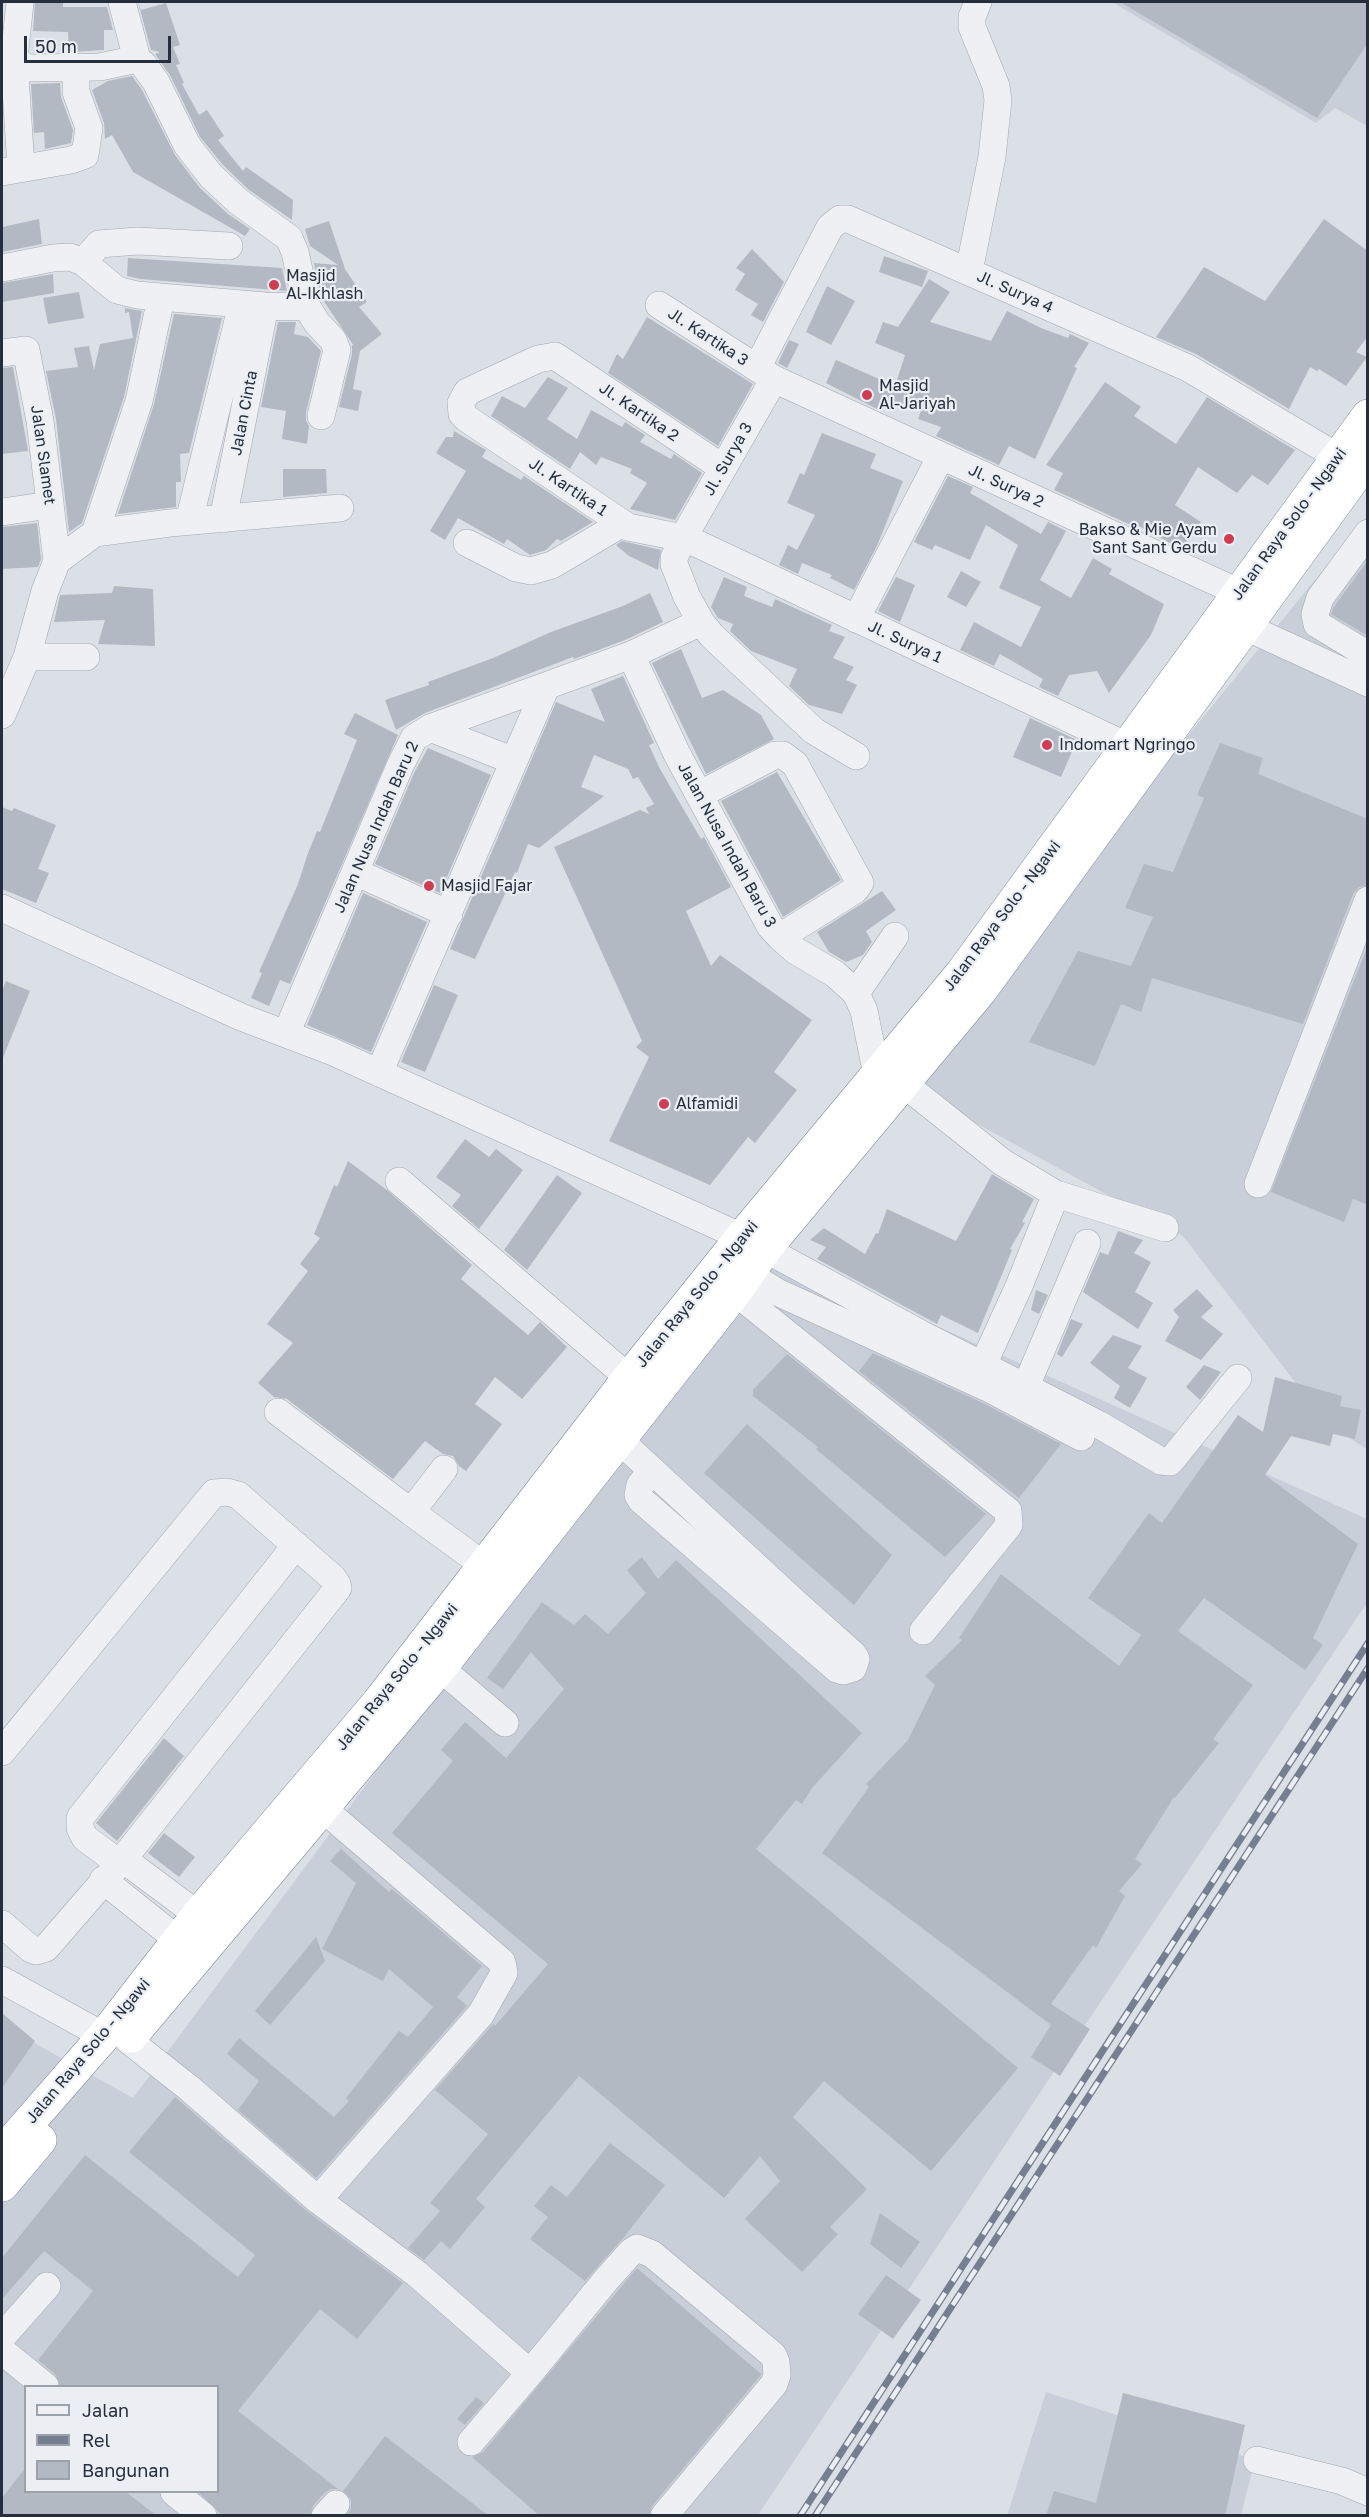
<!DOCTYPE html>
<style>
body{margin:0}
#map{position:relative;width:1369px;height:2517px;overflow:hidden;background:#dbe0e6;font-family:"Golos Text",sans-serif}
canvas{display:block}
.frame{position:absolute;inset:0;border:3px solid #252e3c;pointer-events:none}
.legend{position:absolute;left:24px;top:2385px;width:195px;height:108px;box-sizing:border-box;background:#ebeff4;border:2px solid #9ca2aa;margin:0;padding:8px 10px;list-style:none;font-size:18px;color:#252e3c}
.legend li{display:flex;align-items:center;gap:12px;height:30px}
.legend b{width:30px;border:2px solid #9ca2aa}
.scale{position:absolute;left:24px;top:36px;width:147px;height:27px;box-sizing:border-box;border:3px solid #252e3c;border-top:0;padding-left:8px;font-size:18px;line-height:21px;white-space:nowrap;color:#252e3c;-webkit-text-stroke:4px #ebeff4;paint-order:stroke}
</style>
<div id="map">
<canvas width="1369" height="2517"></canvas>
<div class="frame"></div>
<ul class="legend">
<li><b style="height:8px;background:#eef0f4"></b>Jalan</li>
<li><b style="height:8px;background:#757f90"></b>Rel</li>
<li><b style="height:16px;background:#b3b9c3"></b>Bangunan</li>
</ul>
<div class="scale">50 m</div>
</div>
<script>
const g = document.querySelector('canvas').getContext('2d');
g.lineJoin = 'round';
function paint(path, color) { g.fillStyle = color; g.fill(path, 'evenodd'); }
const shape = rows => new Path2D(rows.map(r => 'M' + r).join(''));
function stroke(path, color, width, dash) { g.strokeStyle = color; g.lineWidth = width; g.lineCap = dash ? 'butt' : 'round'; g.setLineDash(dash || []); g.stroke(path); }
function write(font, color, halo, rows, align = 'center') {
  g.font = font + ' "Golos Text",sans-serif'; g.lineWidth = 4.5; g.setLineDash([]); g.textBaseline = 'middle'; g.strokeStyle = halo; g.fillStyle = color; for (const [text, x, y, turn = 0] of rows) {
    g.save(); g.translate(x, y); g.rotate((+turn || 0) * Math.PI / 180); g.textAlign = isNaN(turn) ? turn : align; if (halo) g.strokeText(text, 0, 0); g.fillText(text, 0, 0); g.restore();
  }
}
paint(shape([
 [1112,2,1367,2,1367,126,1335,108,1316,123],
 [1367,516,1367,1449,1328,1425,1183,1236,904,1084],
 [765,1249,1367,1519,1367,1603,758,2515,2,2515,2,2025,133,2098],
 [26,2386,218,2386,218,2492,26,2492],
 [1046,2392,1255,2460,1241,2515,1007,2516]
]), '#c9cfd8');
paint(shape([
 [35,2,63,2,63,7,107,7,113,30,104,30,104,50,69,52,68,32,33,31],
 [138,2,141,10,166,3,180,45,173,47,180,64,176,65,184,83,182,84,199,115,207,110,224,136,218,140,243,171,246,167,293,200,292,220,249,190,223,165,200,137,170,75,155,54,160,52,151,50],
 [1120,2,1368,2,1368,43,1317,118],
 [132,76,142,90,175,155,200,188,228,214,250,229,245,236,133,172,112,135,105,139,104,123,92,90,108,81],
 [60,83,61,97,73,130,71,143,45,149,44,132,34,133,31,84],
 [39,219,42,244,2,252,2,227],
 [1324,219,1368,251,1368,336,1356,352,1367,357,1346,386,1319,369,1317,371,1310,367,1289,409,1196,354,1156,337,1204,267,1265,301],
 [329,221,345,269,367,302,359,307,382,334,360,351,353,389,362,391,358,411,339,407,352,354,352,345,354,346,321,297,314,263,338,265,310,246,305,229],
 [752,249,784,282,763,322,751,315,758,304,735,290,745,274,736,268],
 [884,256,928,271,922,287,879,272],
 [128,258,282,268,287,291,140,279,127,276],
 [53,274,54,293,2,302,2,283],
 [929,279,950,292,930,322,991,341,1007,311,1041,328,1068,338,1070,334,1089,343,1074,367,1077,368,1035,459,1009,446,999,465,936,436,941,427,918,419,921,411,882,399,877,409,826,383,836,360,895,386,905,355,875,343,883,322,898,327],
 [827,286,855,301,831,345,806,332],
 [79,292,84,318,48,324,43,298],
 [125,308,142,311,124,397,82,523,69,532,56,419,46,371,78,367,74,348,89,346,94,370,100,344,133,338,129,312,125,313],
 [174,314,222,318,189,453,180,454,181,482,176,482,176,507,118,514,154,404],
 [647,317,753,384,718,446,608,373,617,354,623,359],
 [278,322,296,322,294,334,308,337,321,351,306,412,306,420,309,426,307,444,282,439,286,411,261,407],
 [789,340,799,344,787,368,778,363],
 [13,367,28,451,2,454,2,368],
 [548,377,568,388,547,419,577,439,591,410,622,427,625,422,645,435,640,442,671,459,674,454,702,473,675,520,630,509,647,483,630,473,632,469,601,457,596,465,580,452,570,469,491,416,502,396,525,408],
 [1105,382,1141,407,1134,416,1176,444,1207,397,1295,450,1268,485,1252,475,1237,493,1198,467,1175,505,1201,522,1181,549,1137,525,1135,527,1054,490,1063,473,1046,465],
 [454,431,486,450,482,457,521,480,524,476,593,522,561,541,557,539,546,550,530,555,507,539,504,544,458,518,445,540,430,531,466,471,436,453,446,437,453,437],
 [822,433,876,454,870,468,903,481,877,546,854,590,830,578,832,575,802,563,798,574,779,565,788,545,797,550,815,515,787,503,800,473,804,475],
 [283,469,326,469,327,493,283,497],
 [948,476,973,487,970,493,1041,534,1048,522,1066,531,1040,580,1071,598,1093,558,1112,569,1109,574,1164,604,1151,635,1109,693,1097,671,1069,675,1058,696,1039,687,1043,679,1000,654,994,666,960,650,974,622,1021,647,1041,607,999,588,1018,545,986,525,970,560,935,545,932,550,914,542],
 [37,523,41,559,38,567,2,569,2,527],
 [622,541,661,550,658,570,629,556,616,545],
 [1368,560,1368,636,1331,614,1334,607],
 [961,571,981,582,966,607,947,597],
 [724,577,747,587,744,596,772,607,775,599,832,625,829,631,845,637,833,658,854,667,846,680,857,685,842,714,809,705,789,686,797,669,751,651,730,631,733,624,718,618,711,607],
 [896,577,915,585,900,622,878,611],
 [114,586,153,589,155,646,98,644,105,620,54,622,60,595,112,593],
 [650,593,663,622,625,640,574,659,573,657,425,713,396,730,385,700,429,685,428,682,493,658,551,632,623,606],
 [681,649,702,698,723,690,761,715,774,739,706,774,652,663],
 [623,676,654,743,649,745,660,769,701,839,704,837,731,887,686,911,711,966,720,955,812,1020,774,1072,797,1090,755,1143,748,1137,710,1185,609,1141,649,1057,636,1047,642,1041,554,847,640,810,649,814,646,808,654,804,638,777,633,779,628,769,594,755,581,787,604,796,539,848,528,844,517,873,515,872,475,959,450,949,556,702,605,722,591,689],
 [355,713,398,735,290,984,280,980,269,1006,251,998,262,973,259,972,298,884,308,853,317,831,320,832,357,740,344,734],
 [1030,718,1077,740,1061,777,1013,757],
 [1220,743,1263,758,1258,774,1368,819,1368,885,1359,887,1353,894,1303,1024,1152,978,1141,1012,1121,1004,1095,1066,1029,1042,1078,951,1131,966,1153,917,1125,908,1144,864,1173,872,1204,798,1197,795],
 [428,748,491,775,440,893,375,864,414,773],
 [777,772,841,880,783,917,721,801],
 [2,807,12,811,14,808,56,825,38,869,49,873,36,903,2,889],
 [882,891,896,910,866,931,872,942,863,955,846,962,829,952,817,932],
 [363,893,427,922,371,1052,307,1025],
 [1368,945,1368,1205,1353,1199,1344,1222,1271,1192],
 [6,981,30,991,2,1060,2,991],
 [434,985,458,995,425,1072,401,1062],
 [465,1139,489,1157,496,1149,523,1170,479,1229,452,1206,461,1195,436,1177],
 [348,1161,387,1190,472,1265,461,1279,528,1335,540,1322,567,1347,522,1399,495,1377,475,1404,502,1424,466,1471,459,1466,453,1456,443,1454,425,1441,393,1479,287,1399,274,1397,258,1383,293,1343,267,1324,308,1271,300,1264,320,1238,314,1234,334,1185,337,1187],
 [992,1174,1034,1199,1022,1222,1025,1223,1010,1249,1012,1250,978,1333,941,1315,937,1324,817,1259,826,1247,810,1240,824,1228,865,1254,876,1233,878,1234,887,1209,956,1241],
 [557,1175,582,1193,527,1270,504,1250],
 [1118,1231,1143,1240,1134,1253,1151,1262,1135,1292,1153,1303,1138,1329,1083,1292,1100,1252,1108,1255],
 [1197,1289,1213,1306,1201,1317,1223,1334,1201,1360,1165,1341,1179,1317,1173,1310],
 [1036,1290,1048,1295,1039,1314,1031,1310],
 [1071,1319,1083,1324,1062,1357,1057,1354],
 [1113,1335,1142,1346,1128,1368,1147,1378,1130,1408,1114,1398,1120,1386,1090,1363],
 [873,1353,983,1403,1061,1444,1019,1498,859,1371],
 [787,1354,986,1514,945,1557,816,1449,818,1447,753,1396,753,1390],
 [1204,1365,1221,1372,1200,1400,1186,1387],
 [1275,1377,1342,1396,1340,1406,1361,1410,1355,1439,1333,1434,1330,1446,1291,1436,1265,1475,1358,1544,1313,1638,1323,1645,1305,1670,1204,1598,1178,1631,1253,1685,1213,1739,1219,1743,1175,1798,1174,1797,1135,1859,1142,1864,1119,1891,1125,1896,1096,1948,1093,1945,1051,2004,1090,2029,1060,2076,1031,2057,1051,2025,822,1853,869,1787,866,1784,908,1740,935,1685,925,1676,962,1640,959,1638,1001,1574,1119,1666,1141,1635,1088,1598,1149,1513,1162,1523,1238,1415,1263,1432],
 [747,1424,892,1555,854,1605,704,1473],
 [642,1557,658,1579,676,1560,862,1733,812,1788,802,1804,796,1800,756,1849,1018,2068,931,2171,824,2081,793,2117,867,2189,830,2227,838,2234,802,2272,745,2219,780,2181,760,2156,724,2198,579,2076,476,2199,485,2207,450,2249,441,2241,424,2260,408,2248,440,2211,430,2203,488,2134,435,2090,493,2024,495,2026,548,1964,392,1833,453,1761,441,1750,465,1722,506,1758,564,1689,531,1652,503,1689,487,1678,542,1602,574,1625,585,1614,608,1634,646,1593,627,1570],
 [164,1738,184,1756,117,1841,96,1823],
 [164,1833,195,1857,179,1877,148,1853],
 [341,1849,389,1892,392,1889,482,1966,457,1997,467,2006,316,2178,238,2110,259,2081,227,2054,239,2038,334,2117,349,2101,346,2098,399,2031,408,2037,433,2007,389,1969,383,1981,322,1949,356,1883,330,1861],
 [316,1937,325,1961,270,2025,255,2011],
 [2,2013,35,2041,2,2088],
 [175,2097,308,2212,403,2283,357,2339,320,2309,238,2411,338,2489,331,2489,324,2493,313,2506,310,2516,223,2516,198,2492,218,2492,218,2386,60,2386,55,2374,38,2360,93,2291,44,2251,2,2299,2,2258,85,2155,238,2277,255,2255,129,2152],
 [610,2143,665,2185,624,2237,585,2281,530,2239,548,2217,534,2206,551,2185,567,2197],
 [880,2213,920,2242,901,2268,870,2244],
 [637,2268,761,2374,760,2376,652,2506,649,2516,540,2516,472,2457,483,2452],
 [886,2275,921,2300,893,2339,858,2314],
 [1123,2393,1245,2425,1225,2516,1046,2516,1054,2491,1096,2503],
 [476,2397,484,2403,465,2425,457,2419],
 [385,2436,489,2516,347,2516,351,2508,351,2500,343,2491],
 [26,2467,26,2492,126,2492,157,2516,2,2516,2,2498]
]), '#b3b9c3');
const minor = shape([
 [20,2,14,59,21,168],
 [122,2,137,59],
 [14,59,25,67,30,68,100,67,137,59,143,64,156,82,187,145,211,176,239,202,289,238,295,252,307,307,317,323,333,340,337,350,321,416],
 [2,172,71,160,85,155,89,128,76,92,76,68],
 [83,262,99,244,138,241,229,246],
 [2,268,53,258,70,257,83,262,117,290,137,295,265,306,307,307],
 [969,271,992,157,998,100,996,86,972,27,972,17,978,2],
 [659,305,774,379,1238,592],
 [2,353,26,350,40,421,57,561],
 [757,368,830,227,840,219,848,219,1188,368,1338,457],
 [774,379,683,538,674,558,674,564,687,597,701,622,712,636,814,731,856,756],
 [723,468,555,356,538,359,467,392,461,403,462,414,466,418,628,527,683,538,700,545,1127,746],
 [2,512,50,505],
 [223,519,265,306],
 [189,521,242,304],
 [95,533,139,401,161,298],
 [1368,533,1320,598,1315,614,1317,624,1368,655],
 [467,543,516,568,531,571,552,565,621,524],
 [856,619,941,456],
 [1246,627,1368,683],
 [631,655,677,754,770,926,780,937,796,951,835,974,856,993,864,1011,877,1075],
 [27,657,86,657],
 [2,715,27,657,45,591,57,561,95,533,170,523,340,508],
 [430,728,514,761],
 [699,795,775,755,783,755,795,764,860,883,855,890,780,937],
 [355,872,449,914],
 [2,908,241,1017,333,1052,742,1237],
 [856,993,895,936],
 [286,1034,400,766,414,738,430,728,631,655,701,622],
 [379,1073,546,687],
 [904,1084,1002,1162,1056,1194,1165,1228],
 [399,1181,629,1378],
 [1258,1184,1368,900],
 [765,1249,927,1337,1098,1424,1161,1461,1170,1462,1238,1378],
 [748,1274,777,1292,990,1389,1081,1437],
 [735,1292,1008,1511,1009,1525,923,1631],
 [983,1365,1019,1286,1056,1194],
 [1026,1386,1087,1243],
 [278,1412,411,1512],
 [618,1439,801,1608,853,1654,856,1659,853,1668,843,1671,837,1669,641,1500,638,1495,640,1485,652,1471],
 [444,1469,411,1512,485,1566],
 [440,1668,505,1723],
 [2,1752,214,1493,227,1492,238,1495,333,1578,337,1584,338,1588,123,1859,46,1948,36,1951,31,1949,2,1924],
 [123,1859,198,1915],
 [119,1863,85,1838,80,1828,80,1818,296,1545],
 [103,1880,178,1940],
 [2,1980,104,2036],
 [128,2040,189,2088,318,2200,417,2274,530,2373,606,2280,631,2252,637,2248,652,2254,773,2355,776,2362,777,2375,774,2384,664,2516],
 [318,2200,481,2014,504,1973,502,1962,322,1808],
 [2,2337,47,2286],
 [2,2351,45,2386],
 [471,2442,530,2373],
 [1257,2460,1342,2481,1368,2492],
 [174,2492,203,2516],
 [325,2516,336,2504]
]);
const highway = shape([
 [131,2036,440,1668,735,1292,765,1249,981,990,1368,458],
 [2,2153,104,2036,198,1915,378,1703,629,1378,742,1237,962,973,1368,416],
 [2,2185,40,2140]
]);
stroke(minor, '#a1a7b0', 28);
stroke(highway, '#838d9d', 34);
stroke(minor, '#eef0f4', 27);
stroke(highway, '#fff', 33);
const rail = shape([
 [800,2516,1368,1643],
 [815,2516,1368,1668]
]);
stroke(rail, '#757f90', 7);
stroke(rail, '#ebeff4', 4.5, [14]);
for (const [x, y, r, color] of [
 [274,285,6,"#cf3d54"],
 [867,395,6,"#cf3d54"],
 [1229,539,6,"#cf3d54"],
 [1047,745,6,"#cf3d54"],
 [429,886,6,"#cf3d54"],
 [664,1104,6,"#cf3d54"]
]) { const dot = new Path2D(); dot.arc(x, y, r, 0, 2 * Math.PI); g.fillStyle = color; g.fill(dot); stroke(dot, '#ebeff4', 2); }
write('16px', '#252e3c', '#ebeff4', [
 ["Masjid",286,276],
 ["Al-Ikhlash",286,294],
 ["Masjid",879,386],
 ["Al-Jariyah",879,404],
 ["Bakso & Mie Ayam",1217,530,"right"],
 ["Sant Sant Gerdu",1217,548,"right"],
 ["Indomart Ngringo",1059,745],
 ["Masjid Fajar",441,886],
 ["Alfamidi",676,1104]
], 'left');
write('16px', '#252e3c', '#ebeff4', [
 ["Jl. Surya 4",1015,292,24],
 ["Jl. Kartika 3",708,337,33],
 ["Jl. Kartika 2",639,412,34],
 ["Jalan Cinta",244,413,-79],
 ["Jalan Slamet",43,455,82],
 ["Jl. Surya 3",728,459,-60],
 ["Jl. Surya 2",1006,486,25],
 ["Jl. Kartika 1",568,487,34],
 ["Jalan Raya Solo - Ngawi",1289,524,-54],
 ["Jl. Surya 1",905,642,25],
 ["Jalan Nusa Indah Baru 2",376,827,-66],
 ["Jalan Nusa Indah Baru 3",727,845,61],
 ["Jalan Raya Solo - Ngawi",1002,916,-53],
 ["Jalan Raya Solo - Ngawi",697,1294,-51],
 ["Jalan Raya Solo - Ngawi",397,1677,-51],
 ["Jalan Raya Solo - Ngawi",88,2051,-50]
]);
</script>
